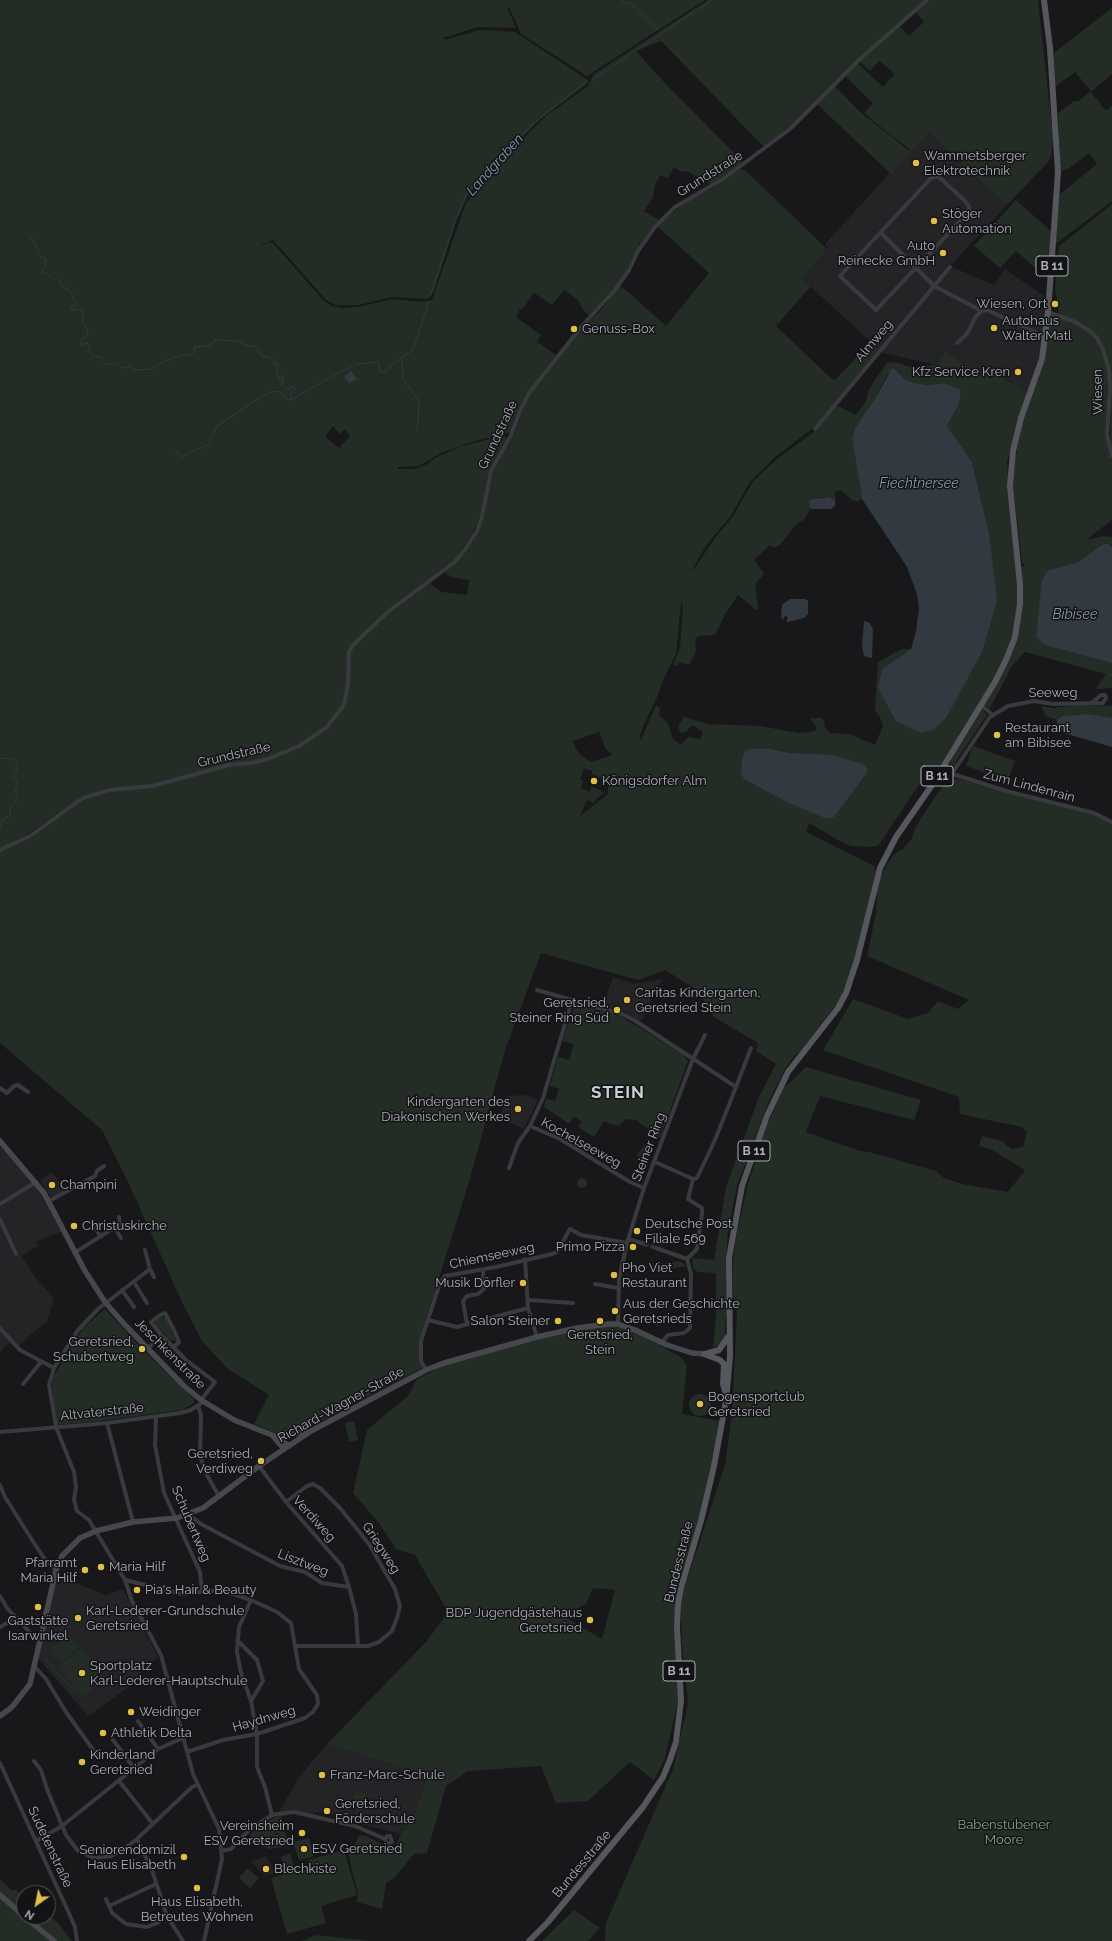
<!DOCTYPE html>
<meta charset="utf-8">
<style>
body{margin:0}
#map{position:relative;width:1112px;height:1941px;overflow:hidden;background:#18181a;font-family:Raleway,sans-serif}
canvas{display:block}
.north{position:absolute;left:16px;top:1885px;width:40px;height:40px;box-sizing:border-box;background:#131315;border:1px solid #505156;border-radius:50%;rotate:213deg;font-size:11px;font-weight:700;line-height:16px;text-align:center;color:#abaeb8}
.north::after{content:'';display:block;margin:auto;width:14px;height:18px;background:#e0bf49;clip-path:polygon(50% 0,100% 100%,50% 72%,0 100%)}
</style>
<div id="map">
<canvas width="1112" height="1941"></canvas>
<div class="north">N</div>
</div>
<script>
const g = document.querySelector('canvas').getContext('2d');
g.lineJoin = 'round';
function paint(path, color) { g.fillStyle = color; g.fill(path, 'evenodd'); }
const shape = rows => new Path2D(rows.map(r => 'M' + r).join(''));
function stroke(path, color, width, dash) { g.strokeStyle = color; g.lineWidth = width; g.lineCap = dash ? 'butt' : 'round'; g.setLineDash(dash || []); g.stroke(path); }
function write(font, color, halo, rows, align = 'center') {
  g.font = font + ' Raleway,sans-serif'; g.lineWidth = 3; g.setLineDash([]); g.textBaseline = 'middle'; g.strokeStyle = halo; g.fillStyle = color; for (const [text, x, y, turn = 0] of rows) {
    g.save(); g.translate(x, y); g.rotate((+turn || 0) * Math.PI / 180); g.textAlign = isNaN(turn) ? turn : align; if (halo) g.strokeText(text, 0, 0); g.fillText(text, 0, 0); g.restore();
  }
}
paint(shape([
 [928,131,1004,203,1008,204,950,266,994,285,1005,269,1047,298,1044,346,1028,393,988,369,979,374,945,351,937,365,883,353,801,278,828,247,825,244],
 [613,977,634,984,662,979,641,1021,624,1012,603,1005],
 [525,1095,538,1100,524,1129,499,1118,507,1096],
 [0,1143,16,1164,32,1181,44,1199,61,1232,37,1241,36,1242,38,1246,22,1256,35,1277,54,1298,47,1322,30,1335,16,1349,11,1343,4,1347,0,1353],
 [52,1172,65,1190,52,1198,40,1181],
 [54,1575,106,1595,123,1589,158,1657,138,1675,140,1679,88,1716,37,1657],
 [327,1744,410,1770,426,1781,415,1814,401,1834,361,1824,329,1813,316,1812,312,1815,294,1812,279,1812,299,1777],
 [266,1856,275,1873,265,1876,251,1862]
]), '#242427');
paint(shape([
 [0,0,705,0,587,76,521,34,509,7,508,9,516,28,478,27,443,38,444,40,480,30,515,32,588,80,587,84,540,119,469,194,456,221,434,291,428,299,393,297,358,305,336,305,326,300,273,240,262,244,263,245,268,242,273,243,324,301,332,306,344,308,363,306,392,299,422,302,432,300,466,203,494,168,547,115,588,86,594,74,708,0,925,0,794,123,765,148,661,41,636,51,663,81,744,163,712,185,687,171,682,172,674,167,668,178,660,175,655,185,653,197,644,211,659,220,639,245,624,275,606,299,590,316,583,310,578,300,564,290,552,305,534,293,522,310,520,309,516,317,541,335,537,342,556,355,526,394,511,432,475,441,441,453,419,466,397,467,398,469,415,469,426,465,435,458,462,446,503,436,507,437,493,464,486,485,481,512,473,533,455,560,428,581,434,587,442,592,467,595,469,580,451,577,445,573,463,555,475,538,494,469,515,432,528,397,583,327,601,310,620,285,666,326,709,273,657,226,683,204,713,188,740,169,745,170,827,249,801,278,811,286,776,326,834,381,871,342,879,349,818,424,774,458,750,482,730,517,707,544,694,566,692,572,715,538,734,515,753,481,777,459,815,431,836,405,856,415,866,401,868,392,874,381,887,363,896,362,918,370,921,366,937,365,945,351,979,374,988,369,1028,393,1018,418,1007,463,1016,571,1025,565,1022,563,1013,485,1014,464,1023,418,1045,360,1050,317,1053,315,1066,319,1091,333,1099,343,1106,363,1108,377,1107,435,1108,449,1112,460,1112,520,1086,540,1103,536,1112,537,1112,546,1109,544,1103,544,1078,562,1049,570,1047,572,1087,656,1112,663,1112,688,1096,689,1106,674,1025,652,1012,666,990,708,984,705,982,709,987,715,956,761,957,762,955,765,953,767,950,766,951,759,989,687,941,764,927,769,926,774,878,846,868,847,851,846,843,843,809,823,806,832,874,866,876,871,855,959,843,992,836,1005,800,1051,795,1055,784,1071,769,1101,737,1186,728,1231,726,1259,729,1301,725,1323,725,1338,720,1345,713,1348,716,1316,716,1273,698,1272,693,1268,692,1258,714,1260,726,1187,759,1097,776,1064,756,1051,758,1043,714,1017,697,990,665,970,638,980,541,953,505,1050,469,1182,423,1329,419,1352,422,1368,302,1431,285,1434,273,1432,254,1424,269,1395,227,1368,202,1341,182,1302,128,1182,102,1130,0,1043,0,852,28,839,74,805,89,798,113,791,112,787,79,799,22,838,0,849],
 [896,369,905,379,914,383,927,385,945,383,961,390,959,404,947,426,972,462,989,533,896,721,882,669,911,649,902,649,878,662,875,711,880,717,883,726,875,745,849,734,830,733,825,728,824,721,821,718,810,718,817,728,815,731,799,733,760,726,708,724,684,717,678,727,680,732,686,732,692,725,703,732,700,739,688,737,681,745,673,739,668,723,659,715,660,708,656,705,641,740,639,738,645,722,658,695,664,678,676,654,681,603,683,606,680,647,673,665,676,666,680,662,689,665,696,651,695,639,699,636,715,635,724,616,738,595,756,610,758,608,755,584,764,574,754,560,770,545,774,548,781,544,797,523,804,520,810,509,809,502,815,498,829,497,835,500,835,492,841,490,852,500,857,502,862,499,852,438,855,428,876,397,887,375],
 [333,426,340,434,345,429,350,436,339,448,325,437],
 [599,732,605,748,613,755,591,762,581,755,576,749,573,741],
 [770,749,790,753,865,776,834,817,830,819,748,781],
 [584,768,592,771,592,774,608,781,608,794,580,816,587,800,594,803,597,798,605,793,592,786,590,792,581,788,583,781,580,780],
 [929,0,1038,0,1053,137,1051,156,1048,162,1008,204,1004,203,929,132,912,151,887,132,864,113,873,103,845,76,858,64,883,87,895,74,879,61,870,71,860,62,899,26,909,36,924,22,915,12],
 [1112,8,1112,74,1091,92,1106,111,1112,105,1112,201,1057,243,1055,241,1059,195,1097,164,1089,153,1068,169,1067,168,1063,171,1060,168,1058,113,1074,101,1079,101,1091,91,1075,72,1055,87,1053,56,1055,52],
 [835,86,860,112,911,152,891,174,817,104],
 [1016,200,1052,232,1047,278,1016,251,1000,268,974,246],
 [1112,204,1112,451,1110,440,1111,385,1098,338,1059,313,1055,288,1059,246],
 [1077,705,1112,706,1112,718,1076,714,1059,718,1057,720,1046,716,1041,706,1053,708],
 [1012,738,1020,738,1017,748,1007,746,1007,741],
 [973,746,1015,761,1008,781,966,766],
 [953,779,960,779,1007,793,1093,814,1112,823,1112,1941,605,1941,606,1923,673,1769,688,1704,682,1644,681,1606,684,1589,725,1465,732,1415,735,1354,737,1312,733,1293,733,1264,735,1242,749,1180,761,1146,761,1138,784,1088,806,1067,921,1100,914,1120,820,1096,806,1132,860,1151,869,1152,936,1171,944,1178,962,1184,1008,1192,1025,1170,992,1150,979,1146,982,1136,1002,1141,1011,1149,1023,1147,1027,1132,1022,1127,960,1114,959,1098,956,1096,823,1050,853,999,908,1019,928,1013,938,1001,958,1009,969,1000,867,956,876,913,878,881,893,855,904,848,912,838,915,828,933,800,946,782,949,786,953,784],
 [575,1004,620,1016,684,1055,688,1061,660,1138,636,1120,626,1119,620,1125,616,1126,604,1121,594,1137,578,1127,582,1122,574,1116,569,1124,544,1107,546,1099,555,1101,559,1089,550,1086,558,1057,569,1060,574,1044,562,1041],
 [646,1143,655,1149,646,1161,637,1155],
 '577 1183a5 5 0 1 1 10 0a5 5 0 1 1-10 0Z',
 [680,1261,687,1266,653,1272,652,1265],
 [105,1309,145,1352,194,1399,194,1403,182,1410,107,1420,57,1425,53,1407,52,1385,54,1376,83,1328],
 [160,1317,166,1318,176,1341,169,1340,156,1325,154,1322],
 [608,1326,618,1326,635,1332,681,1357,687,1365,682,1414,720,1421,712,1466,699,1521,679,1588,678,1701,665,1758,654,1780,630,1762,588,1801,556,1803,541,1766,468,1771,446,1786,427,1853,414,1854,395,1877,386,1883,382,1909,357,1902,358,1894,348,1853,354,1846,359,1835,366,1836,394,1850,401,1834,415,1814,426,1781,410,1770,327,1744,427,1641,448,1612,415,1555,396,1549,379,1523,353,1493,367,1430,409,1395,416,1380,444,1365,540,1339,581,1329],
 [593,1588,615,1590,602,1639,563,1616,586,1604],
 '689 1405a11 11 0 1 1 22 0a11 11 0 1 1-22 0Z',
 [354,1421,358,1440,349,1442,345,1423],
 [68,1635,78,1647,61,1663,50,1651],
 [80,1649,105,1678,83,1697,58,1668],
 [46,1658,78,1693,75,1695,44,1660],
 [355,1791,366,1795,361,1812,350,1808],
 [281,1816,289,1846,269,1849,253,1842,250,1836,253,1830,271,1819],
 [309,1838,314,1856,299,1860,293,1842],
 [344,1850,357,1895,321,1906,326,1923,287,1934,271,1878,310,1867,308,1860],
 [290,1854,295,1869,285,1871,281,1857],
 [247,1868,259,1878,250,1888,239,1878],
 [0,1879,12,1891,14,1889,24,1896,24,1917,48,1917,48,1915,57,1922,72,1941,0,1941],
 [574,1910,600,1928,588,1941,542,1941],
 [316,1935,370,1941,302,1941]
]), '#242c26');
paint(shape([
 [894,368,905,379,914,383,927,385,945,383,961,390,959,404,947,426,972,462,989,533,997,601,982,652,946,718,933,730,922,733,896,721,878,688,882,669,911,649,916,631,919,609,917,594,907,567,862,499,852,438,855,428,876,397,891,370],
 [351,371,357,379,349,383,344,376],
 [829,497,835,500,835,506,831,509,810,509,809,502,812,499],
 [1103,544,1109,544,1112,547,1112,663,1045,645,1036,637,1042,580,1047,572,1049,570,1078,562],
 [790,599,805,599,808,601,808,614,804,618,788,622,786,622,788,617,785,616,783,620,781,617,782,605],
 [864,621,870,623,873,630,872,658,864,656,862,646],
 [1087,714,1112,718,1112,747,1064,733,1057,727,1057,720,1062,716],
 [749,749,770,749,790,753,832,755,863,764,867,769,867,773,834,817,830,819,825,818,789,803,744,779,741,773,742,761,744,752]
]), '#323941');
stroke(shape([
 [622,0,624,3,627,3],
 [630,3,657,29],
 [697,10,712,0],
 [592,80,695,11],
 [30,236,38,249,38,254,41,257,45,258,45,267,41,273,45,273,55,279],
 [57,278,63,287,70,291,77,305,71,307,72,310,83,310,84,315,82,319,88,331,87,335,81,340,81,345,87,343,89,345,89,350,93,356,101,357,106,364,116,364,123,368,130,366,136,370,152,369,160,363,181,355,191,355,194,352,195,347,210,345,215,340,239,341,245,345,255,346,261,355,273,359],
 [430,296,455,222,466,195,489,167,533,124,587,81],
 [402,358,403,379,418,400,419,405,417,431],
 [275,361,275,365,279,365,276,372,279,378,280,375,282,376,284,380,279,380,283,383,284,382,282,386,288,390,291,386,295,388,291,394,291,400],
 [291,400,329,378,357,364,379,362,380,372,387,371,391,365,413,350,429,302],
 [175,450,182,457,189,453],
 [191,452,209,445,217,426,264,395,275,391,280,392,283,397,291,400],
 [0,758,14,759,18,764,16,771,13,776,18,784,15,792,18,796,17,800,10,807,10,815,3,819,0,829]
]), '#323941', 1);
stroke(shape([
 [645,1244,656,1248]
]), '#35363a', 4, [4, 2]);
stroke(shape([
 [932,177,939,177,966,202,969,207,969,212,876,310,840,276,932,177],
 [881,233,934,286,982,311],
 [1048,312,1073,321,1090,331,1097,338,1103,349,1109,371,1110,387,1107,435,1112,456],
 [957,343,967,334,976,316,982,311,987,310,1045,337],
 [815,429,950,267],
 [981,705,993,715],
 [940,770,1006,791,1094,813,1112,822],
 [951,775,990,717,1008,706,1034,701,1053,704,1103,703,1106,698,1105,695,1101,695,1093,702],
 [0,850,30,836,77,802,86,797,110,790,152,786,229,765,251,763,268,759,299,746,327,727,344,705,348,684,349,652,353,645,389,611,455,562,466,548,477,531,482,516,491,471,511,435,521,409,529,393,581,327,615,290,629,270,638,251,655,227,675,207,723,179,790,129,859,60,927,0],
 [537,990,572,1000],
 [736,1087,751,1048],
 [0,1088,7,1093,14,1086,18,1085,28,1092],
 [530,1126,560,1139,630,1182,644,1188],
 [509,1168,518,1143,530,1126,543,1098,572,1000,622,1014,634,1020,736,1087,715,1140,697,1178,693,1179,655,1162],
 [49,1201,95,1176,97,1171,104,1166],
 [0,1204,36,1182],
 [0,1219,16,1254],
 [91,1221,101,1237],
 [120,1224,128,1225,132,1229],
 [115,1228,121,1238],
 [628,1239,645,1244],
 [656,1248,687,1259],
 [145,1250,150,1269],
 [74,1253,120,1224,119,1217],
 [525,1259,528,1308,537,1337],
 [687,1259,697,1249,702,1213,702,1208,688,1199,693,1179],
 [154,1277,150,1269,98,1309,78,1330,54,1368,49,1385,56,1427,74,1472,76,1487,74,1500,77,1511,89,1520,125,1580,132,1601,161,1655,193,1774,219,1829,222,1859,204,1941],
 [134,1282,147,1303],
 [595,1284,618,1288],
 [122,1290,134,1307],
 [528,1300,573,1303],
 [428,1320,457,1327,528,1308],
 [467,1324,463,1301,467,1296,478,1294,484,1289,483,1270],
 [618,1324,619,1279,627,1243,644,1188,693,1059,705,1035],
 [0,1328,20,1350,54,1368],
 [661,1343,668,1335,684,1333,690,1328,691,1274,687,1259],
 [174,1347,179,1342,174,1330,165,1313,160,1315,151,1322,162,1336,186,1360,215,1382,201,1400],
 [147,1349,162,1336],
 [426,1370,421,1361,421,1341,440,1283,445,1276,496,1267,552,1254,557,1252,570,1229,581,1235,627,1243],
 [23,1384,41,1362],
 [198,1406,201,1415,200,1456,208,1477,219,1496],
 [156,1417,155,1445,164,1493,200,1572,202,1592],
 [107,1423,133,1522],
 [0,1432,107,1423,180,1413,191,1410,203,1402],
 [259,1466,286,1502,342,1566,349,1587],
 [0,1485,5,1497,34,1543,44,1558,56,1570],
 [286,1502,307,1486,313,1484,320,1488,340,1508,369,1544,395,1589,400,1606,397,1618,392,1631,379,1642,368,1646,358,1646],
 [188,1514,201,1524,280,1566,305,1572,322,1583,349,1587,356,1614,358,1646,295,1646],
 [125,1580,182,1594,221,1590,251,1600,277,1612,291,1623,299,1669,317,1695,318,1704,313,1712,305,1718,257,1734,223,1740,187,1752],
 [0,1596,7,1608,40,1643],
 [251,1600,239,1627,237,1652,241,1673,251,1701,257,1734,257,1767,265,1787,272,1815],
 [0,1627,16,1618],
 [237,1640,257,1660,263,1681,251,1701],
 [35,1667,46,1679,66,1712,99,1758],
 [138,1721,158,1749],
 [113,1740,134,1768],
 [34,1761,41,1770,47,1789,66,1835,78,1851,94,1858,111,1856,121,1851,137,1839,192,1787,197,1785],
 [0,1763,68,1911,75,1927,77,1941],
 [119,1781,153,1824],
 [137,1839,152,1870,167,1916,183,1941],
 [36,1841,62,1826,158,1749,183,1738],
 [222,1851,231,1849,249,1830,272,1815,294,1812,355,1826,385,1839,387,1844,392,1842,390,1836,387,1836,385,1839],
 [106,1899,112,1913,126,1924,147,1927,157,1923,167,1916],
 [109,1906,156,1884]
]), '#393a3e', 4);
stroke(shape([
 [0,1141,44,1193,85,1271,105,1302,125,1325,183,1385,201,1400,234,1420,272,1435,284,1449],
 [277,1435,309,1432],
 [277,1435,289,1446],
 [0,1716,12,1707,30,1684,56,1570,62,1556,80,1538,96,1531,133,1522,177,1518,203,1508,259,1466,311,1431,426,1370,444,1363,537,1337,577,1328,608,1324,618,1324,635,1330,667,1345,692,1353,704,1354],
 [0,1895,24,1916],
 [25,1917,54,1941]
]), '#47484e', 5.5);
stroke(shape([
 [704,1354,720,1360,724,1364,723,1384,725,1391],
 [705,1354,719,1350,728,1337],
 [529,1941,548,1922,643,1807,663,1777,670,1760,676,1742,681,1701,677,1628,678,1605,681,1588,701,1521,714,1466,726,1401,730,1356,729,1258,742,1186,767,1116,788,1072,838,1008,846,993,857,960,880,868,896,837,932,785,995,682,1006,660,1015,637,1020,604,1020,585,1010,486,1013,451,1021,418,1042,359,1048,312,1058,172,1050,48,1044,0]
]), '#56565d', 6);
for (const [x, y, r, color] of [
 [916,163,4,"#e0bf49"],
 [934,221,4,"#e0bf49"],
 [943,253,4,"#e0bf49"],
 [1055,304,4,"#e0bf49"],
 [994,328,4,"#e0bf49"],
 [574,329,4,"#e0bf49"],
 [1018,372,4,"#e0bf49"],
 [997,735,4,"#e0bf49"],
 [594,781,4,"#e0bf49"],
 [627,1000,4,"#e0bf49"],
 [617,1010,4,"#e0bf49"],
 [518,1109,4,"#e0bf49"],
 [52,1185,4,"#e0bf49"],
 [74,1226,4,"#e0bf49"],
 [637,1231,4,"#e0bf49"],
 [633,1247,4,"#e0bf49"],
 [614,1275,4,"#e0bf49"],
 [523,1283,4,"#e0bf49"],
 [615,1311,4,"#e0bf49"],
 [558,1321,4,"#e0bf49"],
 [600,1321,4,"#e0bf49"],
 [142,1349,4,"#e0bf49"],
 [700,1404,4,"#e0bf49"],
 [261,1461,4,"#e0bf49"],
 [101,1567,4,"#e0bf49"],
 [85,1570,4,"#e0bf49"],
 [137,1590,4,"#e0bf49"],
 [38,1607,4,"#e0bf49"],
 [78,1618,4,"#e0bf49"],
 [590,1620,4,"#e0bf49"],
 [82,1673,4,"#e0bf49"],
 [131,1712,4,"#e0bf49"],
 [103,1733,4,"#e0bf49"],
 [82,1762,4,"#e0bf49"],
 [322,1775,4,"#e0bf49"],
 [327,1811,4,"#e0bf49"],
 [302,1833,4,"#e0bf49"],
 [304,1849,4,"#e0bf49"],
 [184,1857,4,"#e0bf49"],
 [266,1869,4,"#e0bf49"],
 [197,1888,4,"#e0bf49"]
]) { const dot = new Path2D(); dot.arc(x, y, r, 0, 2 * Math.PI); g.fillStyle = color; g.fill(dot); stroke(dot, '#131315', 1.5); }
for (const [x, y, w] of [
 [1052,266,32],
 [937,776,32],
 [754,1151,32],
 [679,1671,32]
]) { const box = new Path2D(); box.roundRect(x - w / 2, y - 10, w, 20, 3); g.fillStyle = '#131315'; g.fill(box); stroke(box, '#abaeb8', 1); }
write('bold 12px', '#abaeb8', null, [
 ["B 11",1052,266],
 ["B 11",937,776],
 ["B 11",754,1151],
 ["B 11",679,1671]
]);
write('13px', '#abaeb8', '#131315', [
 ["Wammetsberger",924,156],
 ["Elektrotechnik",924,171],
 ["Stöger",942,214],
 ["Automation",942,229],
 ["Auto",935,246,"right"],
 ["Reinecke GmbH",935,261,"right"],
 ["Wiesen, Ort",1047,304,"right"],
 ["Autohaus",1002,321],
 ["Walter Matl",1002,336],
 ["Genuss-Box",582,329],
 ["Kfz Service Kren",1010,372,"right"],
 ["Restaurant",1005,728],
 ["am Bibisee",1005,743],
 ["Königsdorfer Alm",602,781],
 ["Caritas Kindergarten,",635,993],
 ["Geretsried Stein",635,1008],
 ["Geretsried,",609,1003,"right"],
 ["Steiner Ring Süd",609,1018,"right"],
 ["Kindergarten des",510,1102,"right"],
 ["Diakonischen Werkes",510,1117,"right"],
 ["Champini",60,1185],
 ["Deutsche Post",645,1224],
 ["Filiale 569",645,1239],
 ["Christuskirche",82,1226],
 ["Primo Pizza",625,1247,"right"],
 ["Pho Viet",622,1268],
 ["Restaurant",622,1283],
 ["Musik Dörfler",515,1283,"right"],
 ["Aus der Geschichte",623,1304],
 ["Geretsrieds",623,1319],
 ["Salon Steiner",550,1321,"right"],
 ["Geretsried,",600,1335,"center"],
 ["Stein",600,1350,"center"],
 ["Geretsried,",134,1342,"right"],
 ["Schubertweg",134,1357,"right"],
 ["Bogensportclub",708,1397],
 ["Geretsried",708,1412],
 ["Geretsried,",253,1454,"right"],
 ["Verdiweg",253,1469,"right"],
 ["Pfarramt",77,1563,"right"],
 ["Maria Hilf",77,1578,"right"],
 ["Maria Hilf",109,1567],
 ["Pia's Hair & Beauty",145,1590],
 ["Karl-Lederer-Grundschule",86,1611],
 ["Geretsried",86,1626],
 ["BDP Jugendgästehaus",582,1613,"right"],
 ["Geretsried",582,1628,"right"],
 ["Gaststätte",38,1621,"center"],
 ["Isarwinkel",38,1636,"center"],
 ["Sportplatz",90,1666],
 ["Karl-Lederer-Hauptschule",90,1681],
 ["Weidinger",139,1712],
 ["Athletik Delta",111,1733],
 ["Kinderland",90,1755],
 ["Geretsried",90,1770],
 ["Franz-Marc-Schule",330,1775],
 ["Geretsried,",335,1804],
 ["Förderschule",335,1819],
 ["Vereinsheim",294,1826,"right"],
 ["ESV Geretsried",294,1841,"right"],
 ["ESV Geretsried",312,1849],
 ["Seniorendomizil",176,1850,"right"],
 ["Haus Elisabeth",176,1865,"right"],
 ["Blechkiste",274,1869],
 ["Haus Elisabeth,",197,1902,"center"],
 ["Betreutes Wohnen",197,1917,"center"]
], 'left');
write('13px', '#abaeb8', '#131315', [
 ["Grundstraße",710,174,-32],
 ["Almweg",874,341,-50],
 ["Wiesen",1098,392,-91],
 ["Grundstraße",498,435,-65],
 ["Seeweg",1053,693],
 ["Grundstraße",234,755,-13],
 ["Zum Lindenrain",1029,786,15],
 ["Kochelseeweg",581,1143,29],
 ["Steiner Ring",649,1147,-69],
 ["Chiemseeweg",492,1256,-12],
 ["Jeschkenstraße",170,1354,45],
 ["Richard-Wagner-Straße",341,1405,-29],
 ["Altvaterstraße",102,1412,-6],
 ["Verdiweg",314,1519,48],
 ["Schubertweg",191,1524,67],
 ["Griegweg",381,1548,57],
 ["Bundesstraße",679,1562,-76],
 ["Lisztweg",303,1563,21],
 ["Haydnweg",264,1719,-16],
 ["Sudetenstraße",50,1847,65],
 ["Bundesstraße",582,1864,-50]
]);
write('13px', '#84a18a', '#131315', [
 ["Babenstubener",1004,1825],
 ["Moore",1004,1840]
]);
write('italic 14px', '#8697af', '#131315', [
 ["Landgraben",495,165,-48],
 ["Fiechtnersee",919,484],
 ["Bibisee",1075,615]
]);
g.letterSpacing = '1px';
write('bold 17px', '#cccdd5', '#131315', [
 ["STEIN",618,1093]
]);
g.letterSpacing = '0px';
</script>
